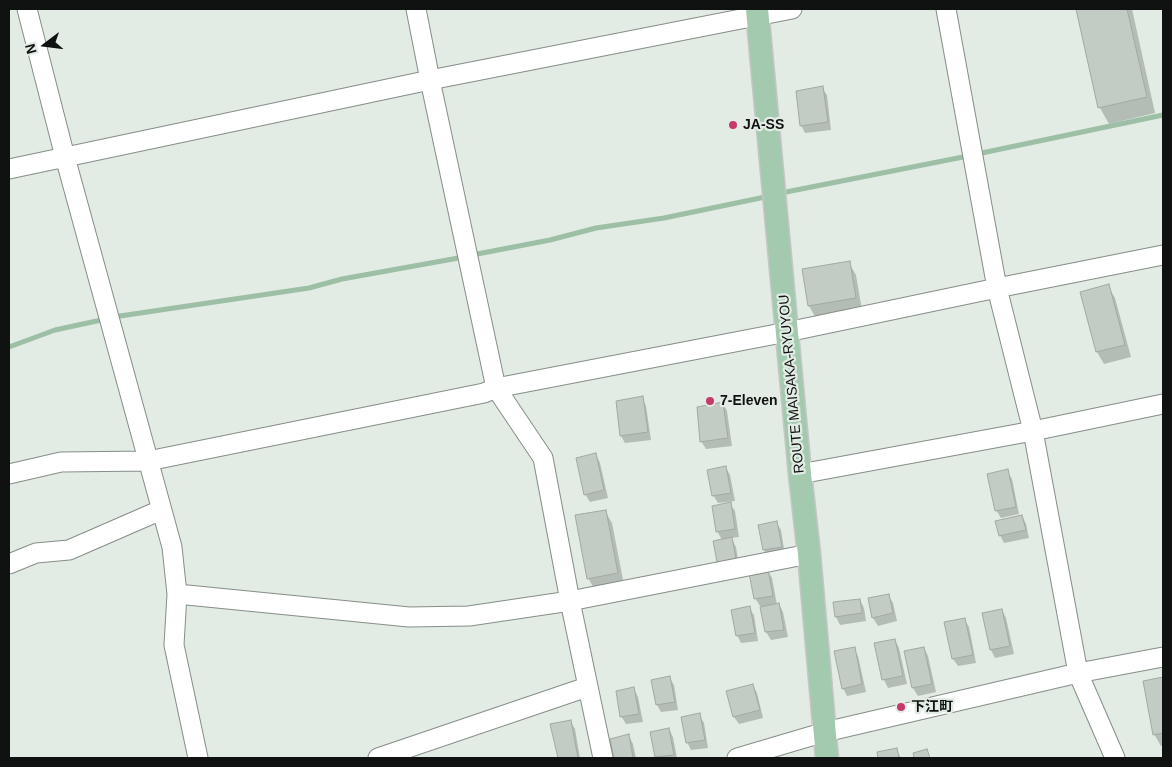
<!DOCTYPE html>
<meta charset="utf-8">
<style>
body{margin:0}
#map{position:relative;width:1172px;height:767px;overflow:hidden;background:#e2ebe4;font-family:Arial,sans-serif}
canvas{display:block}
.frame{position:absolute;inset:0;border:10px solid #0f1210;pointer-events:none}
.north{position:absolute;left:20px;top:20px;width:50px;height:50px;-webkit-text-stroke:4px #e2ebe4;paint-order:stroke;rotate:255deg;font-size:14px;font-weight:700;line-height:20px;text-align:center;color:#0f1210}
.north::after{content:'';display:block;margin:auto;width:18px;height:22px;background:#0f1210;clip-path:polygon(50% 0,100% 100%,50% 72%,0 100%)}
</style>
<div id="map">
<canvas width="1172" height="767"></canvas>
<div class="frame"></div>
<div class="north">N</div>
</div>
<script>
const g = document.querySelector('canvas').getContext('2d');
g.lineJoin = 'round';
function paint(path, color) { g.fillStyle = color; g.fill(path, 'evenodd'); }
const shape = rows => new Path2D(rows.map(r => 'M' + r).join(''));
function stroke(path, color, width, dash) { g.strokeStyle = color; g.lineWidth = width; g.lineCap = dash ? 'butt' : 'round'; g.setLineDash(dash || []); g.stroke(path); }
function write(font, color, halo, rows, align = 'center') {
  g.font = font + ' Arial,"Noto Sans JP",sans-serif'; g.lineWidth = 4.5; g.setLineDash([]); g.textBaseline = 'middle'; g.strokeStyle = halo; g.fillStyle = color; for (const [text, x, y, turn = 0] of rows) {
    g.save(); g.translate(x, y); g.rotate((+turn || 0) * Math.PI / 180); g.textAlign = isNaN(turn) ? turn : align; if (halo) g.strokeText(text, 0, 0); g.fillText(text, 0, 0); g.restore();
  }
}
paint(shape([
 [1078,9,1132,9,1155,113,1109,124,1100,108],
 [822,88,827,95,831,130,805,133,801,125],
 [849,263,856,275,862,310,816,318,809,306],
 [1108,286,1115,298,1131,357,1104,364,1097,352,1082,293],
 [642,398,646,406,651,440,625,443,621,436],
 [723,403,727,411,732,446,706,449,701,441],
 [596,455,600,463,608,498,590,502,585,494],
 [726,468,730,475,735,501,718,503,713,495],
 [1007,471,1012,479,1019,514,1001,518,996,510],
 [730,504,735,511,739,537,731,538,736,547,740,572,717,531],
 [605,511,612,523,624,585,595,590,588,578],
 [1022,516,1026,524,1029,538,1004,543,1000,535],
 [776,522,781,530,785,555,768,558,764,550],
 [768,571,772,578,777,605,779,604,783,612,788,637,771,640,766,632,761,606,760,606,755,598],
 [888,595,893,603,897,621,878,626,873,618],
 [860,600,864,608,866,621,840,625,836,617],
 [749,608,754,615,758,641,741,643,737,635],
 [1002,610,1006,618,1014,654,995,658,991,650,983,614],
 [964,619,969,627,976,663,958,666,953,659],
 [895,640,899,648,907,684,888,688,884,680,876,644],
 [924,648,928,656,936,692,918,696,913,688],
 [854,649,858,656,866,692,847,696,843,688],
 [669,677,674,685,678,710,661,712,657,705],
 [1163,678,1163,746,1161,746,1154,734,1145,682],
 [752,685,757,693,763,718,739,724,734,717],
 [634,689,638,697,643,722,626,724,621,716],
 [699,715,704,723,708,748,691,750,687,742],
 [570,721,575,729,580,758,560,758,552,725],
 [669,729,673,737,677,758,657,758,656,757],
 [629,736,633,744,636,758,615,758,612,740],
 [896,749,901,758,879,758,878,753]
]), '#0003');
stroke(shape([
 [977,154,1163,115],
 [781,193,968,156],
 [472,255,550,240,596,228,664,218,770,196],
 [9,347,55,330,120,316,309,288,342,279,464,257]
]), '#9cbfa5', 5);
const building = shape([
 [1076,9,1127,9,1147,97,1098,108,1076,9],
 [823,86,828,122,800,126,796,91,823,86],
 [850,261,856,298,808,306,802,269,850,261],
 [1109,284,1125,345,1096,352,1080,292,1109,284],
 [643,396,648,432,620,436,616,401,643,396],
 [723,402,728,438,700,442,697,407,723,402],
 [596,453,604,490,584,495,576,458,596,453],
 [726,466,731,493,712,496,707,470,726,466],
 [1008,469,1016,507,995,511,987,474,1008,469],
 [731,502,735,529,716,532,712,506,731,502],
 [606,510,618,573,587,579,575,515,606,510],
 [1022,515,1026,530,999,536,995,521,1022,515],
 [777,521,782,547,763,550,758,525,777,521],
 [732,537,737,564,718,567,713,541,732,537],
 [768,569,773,596,754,599,749,573,768,569],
 [889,594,893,613,872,618,868,598,889,594],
 [860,599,862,613,835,617,833,602,860,599],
 [779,603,784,630,765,632,760,607,779,603],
 [750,606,755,633,736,636,731,610,750,606],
 [1002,609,1010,646,990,650,982,613,1002,609],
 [965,618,973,655,952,659,944,622,965,618],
 [895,639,903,676,882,680,874,643,895,639],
 [855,647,862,684,842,689,834,651,855,647],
 [924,647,932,684,912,688,904,651,924,647],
 [670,676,675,702,656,705,651,680,670,676],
 [1163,677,1163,733,1153,735,1143,681,1163,677],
 [753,684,760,710,733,717,726,691,753,684],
 [634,687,639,714,620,717,616,691,634,687],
 [700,713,705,740,686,743,681,717,700,713],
 [571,720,578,758,558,758,550,724,571,720],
 [669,728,674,755,655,757,650,732,669,728],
 [629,734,633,758,614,758,610,739,629,734],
 [897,748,899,758,878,758,877,752,897,748],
 [927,749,930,758,914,758,913,753,927,749]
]);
paint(building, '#c2cbc4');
stroke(building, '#a0a9a2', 1);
const minor = shape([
 [27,9,65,157,172,547,177,594,174,645,198,758],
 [416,9,430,80,496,388,543,458,570,601,603,758],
 [946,9,997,288,1033,431,1078,673,1115,758],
 [9,169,430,80,792,9],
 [9,474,61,462,148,461,484,393,496,388,787,332,997,288,1163,255],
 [800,474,1033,431,1163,404],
 [9,564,36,553,69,550,161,510],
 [177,594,409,617,469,616,570,601,809,554],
 [378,758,587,687],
 [737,758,825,732,1078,673,1163,657]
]);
const major = shape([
 [757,9,800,474,809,554,827,758]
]);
stroke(minor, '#858e87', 21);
stroke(major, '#c5c6c6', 25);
stroke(minor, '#fff', 19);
stroke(major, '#a3caaf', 22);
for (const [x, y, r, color] of [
 [733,125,5,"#c5396b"],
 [710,401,5,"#c5396b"],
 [901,707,5,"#c5396b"]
]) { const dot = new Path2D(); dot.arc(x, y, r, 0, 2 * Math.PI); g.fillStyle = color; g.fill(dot); stroke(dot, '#e2ebe4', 2); }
write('bold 14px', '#0f1210', '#e2ebe4', [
 ["JA-SS",743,125],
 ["7-Eleven",720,401],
 ["下江町",911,707]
], 'left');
write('14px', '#0f1210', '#e2ebe4', [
 ["ROUTE MAISAKA-RYUYOU",792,384,-95]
]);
</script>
